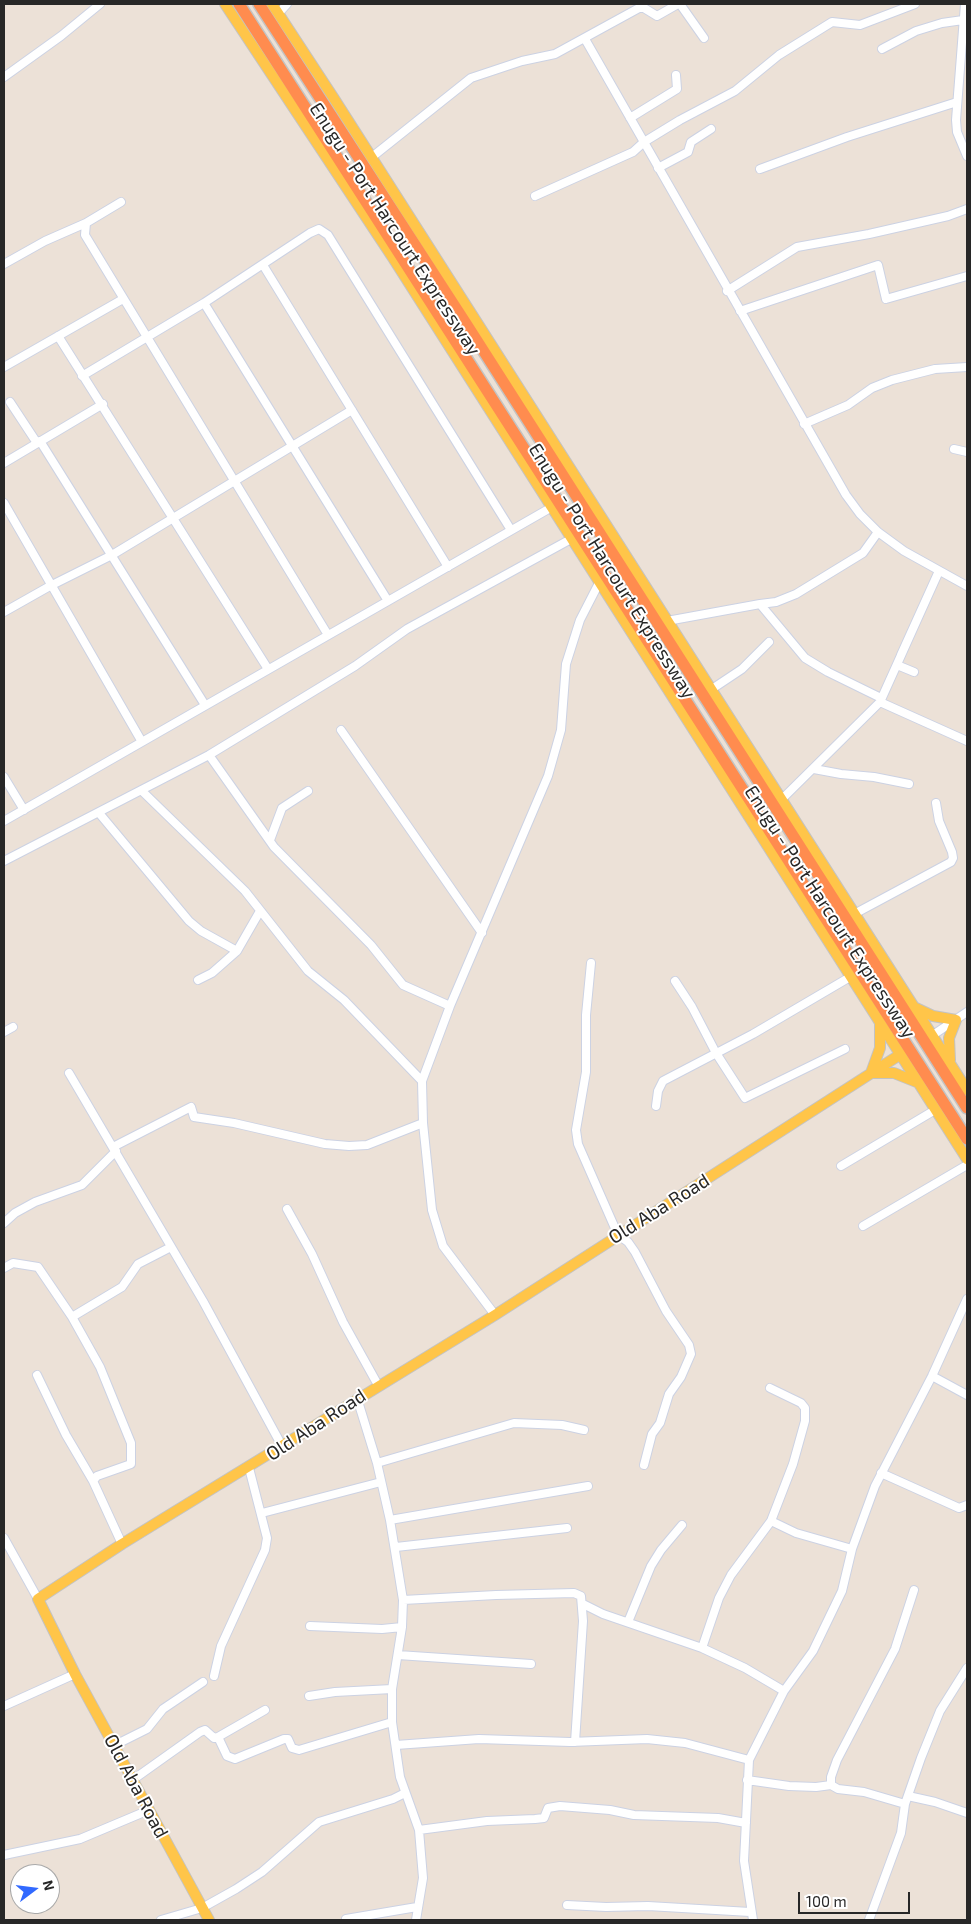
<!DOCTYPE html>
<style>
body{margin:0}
#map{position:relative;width:971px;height:1924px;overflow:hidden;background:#ece1d7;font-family:"Exo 2",sans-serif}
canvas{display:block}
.frame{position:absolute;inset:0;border:5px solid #272727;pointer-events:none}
.north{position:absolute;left:10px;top:1864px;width:50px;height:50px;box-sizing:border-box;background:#fff;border:1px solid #a9a9a9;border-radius:50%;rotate:75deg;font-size:14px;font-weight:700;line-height:20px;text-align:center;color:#272727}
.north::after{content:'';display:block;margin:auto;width:18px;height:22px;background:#3169ff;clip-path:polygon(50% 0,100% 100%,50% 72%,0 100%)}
.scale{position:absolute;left:798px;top:1892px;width:112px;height:22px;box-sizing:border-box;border:2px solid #272727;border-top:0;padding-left:6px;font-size:15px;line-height:18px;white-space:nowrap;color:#272727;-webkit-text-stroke:4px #fff;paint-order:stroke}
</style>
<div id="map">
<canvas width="971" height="1924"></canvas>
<div class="frame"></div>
<div class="north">N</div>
<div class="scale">100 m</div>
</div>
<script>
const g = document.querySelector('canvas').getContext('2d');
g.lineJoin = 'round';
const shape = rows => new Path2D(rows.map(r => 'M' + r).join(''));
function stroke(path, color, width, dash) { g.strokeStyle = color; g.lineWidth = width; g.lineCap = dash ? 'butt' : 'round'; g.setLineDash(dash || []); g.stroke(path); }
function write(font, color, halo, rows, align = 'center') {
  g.font = font + ' "Exo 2",sans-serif'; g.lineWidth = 4; g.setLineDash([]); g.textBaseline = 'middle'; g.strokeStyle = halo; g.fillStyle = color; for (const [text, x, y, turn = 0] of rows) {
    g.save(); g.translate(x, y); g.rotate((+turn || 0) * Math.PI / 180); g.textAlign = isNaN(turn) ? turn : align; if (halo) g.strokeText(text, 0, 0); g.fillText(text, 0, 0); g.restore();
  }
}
const minor = shape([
 [680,4,704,38],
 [965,4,956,120,957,132,967,156],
 [278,14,287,4],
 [585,39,846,495,860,514,878,532,904,551,967,586],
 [882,49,916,31,942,23,963,20],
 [4,77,61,36,100,4],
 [630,118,677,89,676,75],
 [372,157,471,78,522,61,555,54,639,8,644,8,657,16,678,4],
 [658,168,688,152,691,142,711,129],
 [760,169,847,137,957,102],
 [535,196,633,152,644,142,680,120,735,91,779,55,832,22,860,25,915,4],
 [121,202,86,223,85,235,328,635],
 [4,264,45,241,86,223],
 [263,265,448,567],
 [727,291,797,247,869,234,948,216,967,209],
 [204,303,388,601],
 [740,311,878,265,886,299,967,276],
 [58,336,268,669],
 [4,367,123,299],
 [82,376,204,303,310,233,319,229,328,235,511,530],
 [10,402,37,443],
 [804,424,848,405,872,388,892,380,935,369,967,367],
 [40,441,205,705],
 [954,449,967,452],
 [4,463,103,404],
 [4,503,142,742],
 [760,604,776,602,796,594,863,553,878,532],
 [4,612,50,586,112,555,352,410],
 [667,621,760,604,805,658,828,672,881,698],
 [897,665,914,672],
 [712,689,742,669,769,642],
 [929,724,880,702,967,741],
 [341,730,482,933],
 [209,755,274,847,371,945,403,985,450,1006],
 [814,769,841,774,874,777,909,784],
 [4,777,24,810],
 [142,791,245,891,308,971,344,1000,422,1081],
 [781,800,880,702,939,571,901,655],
 [99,813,189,921,201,931,237,951,260,911],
 [4,821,552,507],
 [270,840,282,808,308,791],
 [4,861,209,755,355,666,407,629,571,539],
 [856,913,951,862,953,858,952,852,939,821,936,803],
 [591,963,586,1015,586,1072,576,1130,578,1144,618,1235,628,1242,635,1252,666,1311,689,1345,691,1354,681,1377,669,1394,660,1423,652,1434,644,1465],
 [198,980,212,973,237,951],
 [675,981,692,1007,716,1053,745,1098,845,1049],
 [4,1032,13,1027],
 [933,1035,967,1012],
 [69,1073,203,1301,282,1446],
 [656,1106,658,1091,663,1081,753,1034,850,977],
 [113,1147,191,1107,194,1117,234,1123,325,1144,349,1146,367,1145,423,1123],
 [841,1166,935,1110],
 [287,1209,312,1254,343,1322,378,1385],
 [4,1223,15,1213,35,1202,82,1185,116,1151],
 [863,1226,967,1165],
 [4,1268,13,1263,38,1267,72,1317,122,1287,138,1264,171,1247],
 [495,1315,443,1246,432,1210,423,1123,422,1081,450,1006,548,776,561,730,566,664,580,620,599,583],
 [72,1317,100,1367,131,1443,131,1464,97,1476,93,1481,122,1544],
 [37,1375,66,1435,93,1481],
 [932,1376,967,1395],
 [770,1388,801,1403,805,1408,805,1421,793,1464,771,1521],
 [357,1398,377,1463,390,1520,403,1600,402,1627,392,1689,392,1722,400,1777,419,1830,423,1878,416,1920],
 [377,1463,514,1423,562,1425,584,1430],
 [881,1473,959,1508,967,1505],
 [262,1513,381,1482],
 [390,1520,588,1486],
 [4,1538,38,1599],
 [396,1547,567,1528],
 [403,1600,496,1595,574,1593,581,1596,583,1621,575,1742],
 [583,1604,603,1614,702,1648,745,1668,784,1691],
 [628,1622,651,1566,661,1550,682,1525],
 [310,1626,382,1629,402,1627],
 [702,1648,719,1598,731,1575,771,1521,796,1533,852,1549],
 [398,1655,531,1664],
 [214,1676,221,1646,265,1550,267,1538,249,1468],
 [309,1696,335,1692,392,1689],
 [4,1706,75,1674],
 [218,1737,227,1756,235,1759,284,1739,288,1739,292,1748,299,1750,392,1722],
 [115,1745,147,1729,163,1709,203,1682],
 [396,1745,479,1739,570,1742,647,1739,685,1743,749,1760],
 [134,1779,200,1732,205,1730,214,1738,218,1737,265,1710],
 [747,1780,789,1786,816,1787,831,1785],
 [908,1796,935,1802,967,1813],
 [905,1804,864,1792,838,1789,831,1785,831,1777,837,1760,895,1649,914,1590],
 [419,1830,487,1821,535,1819,544,1818,548,1808,560,1806,610,1810,634,1815,718,1818,746,1823],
 [4,1855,80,1839,149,1810],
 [567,1905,606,1907,648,1906,750,1912],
 [346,1919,417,1907],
 [161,1920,202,1908,236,1889,262,1872,319,1822,393,1799,405,1793],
 [753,1920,744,1861,749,1760,784,1691,813,1651,842,1591,852,1549,875,1486,932,1376,967,1299],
 [869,1920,901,1833,905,1804,921,1758,940,1711,967,1668]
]);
const major = shape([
 [225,4,393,258,967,1159],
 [272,4,333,97,967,1090],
 [916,1008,933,1016,956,1020,949,1038,950,1060],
 [880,1021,880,1048,871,1073,894,1073,919,1083],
 [209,1920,75,1674,38,1599,122,1544,495,1315,901,1054]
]);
const highway = shape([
 [239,4,967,1139],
 [259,4,467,325,967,1108]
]);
stroke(minor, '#ccd2e3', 10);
stroke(major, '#c3c3c3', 12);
stroke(highway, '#c3c3c3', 14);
stroke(minor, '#fff', 8);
stroke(major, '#ffc549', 10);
stroke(highway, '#ff8c4f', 11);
write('19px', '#272727', '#fff', [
 ["Enugu - Port Harcourt Expressway",395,229,57],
 ["Enugu - Port Harcourt Expressway",612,571,58],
 ["Enugu - Port Harcourt Expressway",830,912,57],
 ["Old Aba Road",659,1209,-32],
 ["Old Aba Road",316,1425,-33],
 ["Old Aba Road",136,1786,62]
]);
</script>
